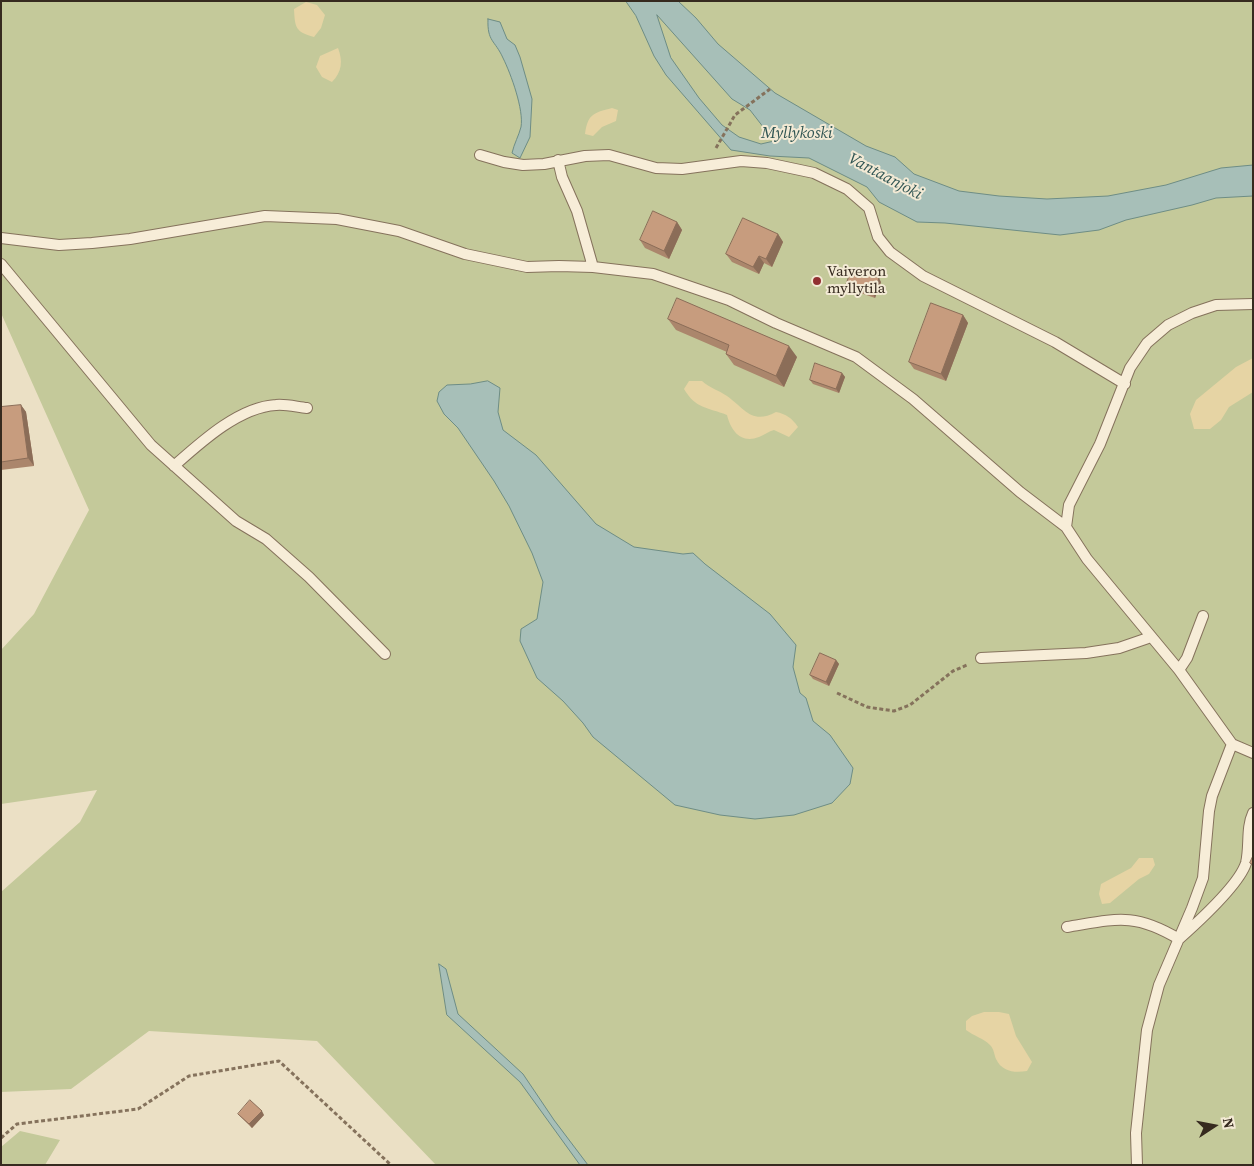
<!DOCTYPE html>
<style>
body{margin:0}
#map{position:relative;width:1254px;height:1166px;overflow:hidden;background:#ebe0c5;font-family:"Source Serif 4",serif}
canvas{display:block}
.frame{position:absolute;inset:0;border:2px solid #362a1f;pointer-events:none}
.north{position:absolute;left:1189px;top:1101px;width:50px;height:50px;-webkit-text-stroke:4px #f3ead5;paint-order:stroke;rotate:79deg;font-size:14px;font-weight:700;line-height:20px;text-align:center;color:#362a1f}
.north::after{content:'';display:block;margin:auto;width:18px;height:22px;background:#362a1f;clip-path:polygon(50% 0,100% 100%,50% 72%,0 100%)}
</style>
<div id="map">
<canvas width="1254" height="1166"></canvas>
<div class="frame"></div>
<div class="north">N</div>
</div>
<script>
const ctx = document.querySelector('canvas').getContext('2d');
ctx.lineJoin = 'round';
function paint(path, color) { ctx.fillStyle = color; ctx.fill(path, 'evenodd'); }
function stroke(path, color, width, dash) { ctx.strokeStyle = color; ctx.lineWidth = width; ctx.lineCap = dash ? 'butt' : 'round'; ctx.setLineDash(dash || []); ctx.stroke(path); }
function write(font, color, halo, rows, align = 'center') {
  ctx.font = font + ' "Source Serif 4",serif'; ctx.lineWidth = 4; ctx.setLineDash([]); ctx.textBaseline = 'middle'; ctx.strokeStyle = halo; ctx.fillStyle = color; for (const [text, x, y, turn = 0] of rows) {
    ctx.save(); ctx.translate(x, y); ctx.rotate((+turn || 0) * Math.PI / 180); ctx.textAlign = isNaN(turn) ? turn : align; if (halo) ctx.strokeText(text, 0, 0); ctx.fillText(text, 0, 0); ctx.restore();
  }
}
const green = new Path2D(`
 M1,1H1253V1165H436L317,1041L149,1031L71,1089L1,1092V892L80,822L97,790L1,804V650L34,614L89,510L1,313Z
 M20,1131L60,1140L45,1165H1V1147Z`);
const sand = new Path2D(`
 M306,2L317,5L325,15L321,28L314,37C295,32 295,27 294,9Z
 M338,48C343,61 342,72 332,82L322,77L316,67L320,56Z
 M612,108L618,110L616,121L602,127L593,136L585,134C588,114 593,113 612,108Z
 M1253,358V392L1229,407L1221,420L1210,429H1194L1190,414L1196,400L1236,367Z
 M689,381H702C710,388 718,390 727,396C745,409 752,425 776,412C786,414 792,418 798,427L789,437L774,430C769,431 764,435 759,437C741,444 731,431 727,415C707,407 696,409 684,389Z
 M1139,858H1153L1155,865L1149,874L1139,879L1110,903L1102,904L1099,894L1101,884L1131,868Z
 M984,1012H999L1009,1014L1016,1036L1032,1062L1027,1071C1015,1073 1002,1072 996,1059C994,1054 994,1049 990,1045C983,1038 974,1036 966,1030V1021L972,1016Z`);
const water = new Path2D(`
 M626,1H678L696,18L718,44L775,93L866,146L895,157L914,174L959,191L999,196L1047,199L1108,196L1166,185L1221,168L1253,165V196L1216,198L1192,205L1126,220L1099,230L1060,235L945,223L917,222L879,202L867,187L809,158L770,156L731,150L666,75L654,56L636,16ZM657,15L732,99L750,110L774,141L761,144L739,137L722,125L699,98L671,58Z
 M488,19L500,22L507,39L515,45L520,57L532,99L530,137L520,158L512,153C514,144 519,135 521,127C524,110 511,74 503,58C495,40 487,42 488,19Z
 M488,381L500,388L498,412L503,430L536,455L596,524L634,547L683,554L693,553L705,564L770,614L796,645L793,667L800,693L806,698L813,721L830,735L853,768L850,784L832,803L794,815L755,819L720,815L675,805L593,737L583,723L563,701L537,678L520,641L521,629L537,619L543,582L532,553L509,506L494,481L458,428L444,414L437,401L439,392L447,385L470,384Z
 M439,964L446,969L458,1014L523,1074L554,1120L588,1165H580L520,1082L447,1015Z`);
const path = new Path2D(`
 M716,148L735,115L770,89
 M837,693L867,707L894,711L910,705L953,671L967,665
 M1,1138L17,1124L138,1109L189,1076L279,1061L391,1165`);
const lane = new Path2D(`
 M480,155L504,162L523,165L544,164L585,156L609,155L656,168L682,169L741,161L767,163L814,173L847,189L869,208L878,237L890,252L923,276L1055,342L1125,384
 M558,160L562,177L577,211L593,267
 M1,238L59,245L92,243L130,239L265,216L337,219L399,231L465,254L527,267L559,266L593,267L653,274L729,300L776,323L856,357L913,399L1020,492L1066,527L1087,559L1179,670L1232,744L1212,796L1209,811L1203,878L1192,908L1159,985L1147,1030L1136,1133L1137,1165
 M1,264L151,445L236,521L266,539L309,577L385,654
 M174,466C201,442 239,407 276,405C286,404 297,407 307,408
 M1066,527L1069,505L1100,444L1130,368L1147,343L1168,325L1192,313L1216,305L1253,304
 M981,658L1086,653L1119,648L1151,637
 M1179,670L1187,658L1203,616
 M1232,744L1253,753
 M1067,927C1116,919 1134,912 1179,939C1197,923 1239,885 1246,863C1250,846 1246,828 1253,813`);
const wall = new Path2D(`
 M677,222L682,230L669,259L645,248L640,240Z
 M778,234L783,242L772,267L764,263L759,274L732,262L726,254Z
 M881,282L875,298L849,289L846,285Z
 M963,315L968,323L946,381L914,369L909,362Z
 M668,319L797,357L784,387L734,365L726,354L727,352L676,330Z
 M842,373L845,377L839,393L813,384L810,380Z
 M21,405L26,412L34,466L1,470V407Z
 M836,660L839,664L829,686L813,679L810,675Z
 M238,1114L264,1115L252,1128Z`);
const shadedWall = new Path2D(`
 M677,222L682,230L669,259L664,251Z
 M778,234L783,242L772,267L766,259Z
 M759,256L764,263L759,274L753,267Z
 M879,278L881,282L875,298L873,294Z
 M963,315L968,323L946,381L941,374Z
 M789,346L797,357L784,387L776,376Z
 M842,373L845,377L839,393L836,389Z
 M21,405L26,412L34,466L28,458Z
 M836,660L839,664L829,686L826,682Z
 M262,1111L264,1115L252,1128L249,1124Z`);
const building = new Path2D(`
 M653,211L677,222L664,251L640,240Z
 M743,218L778,234L766,259L759,256L753,267L726,254Z
 M852,269L879,278L873,294L846,285Z
 M677,298L789,346L776,376L726,354L729,345L668,319Z
 M931,303L963,315L941,374L909,362Z
 M815,363L842,373L836,389L810,380Z
 M21,405L28,458L1,462V407Z
 M820,653L836,660L826,682L810,675Z
 M1253,856V865L1250,863Z
 M250,1100L262,1111L249,1124L238,1114Z`);
const markers = [
 [817,281,5,"#913031"]
];
const poiNames = [
 ["Vaiveron",827,272],
 ["myllytila",827,289]
];
const waterNames = [
 ["Myllykoski",797,134],
 ["Vantaanjoki",885,177,28]
];
paint(green, '#c4c99a');
paint(sand, '#e6d4a4');
paint(water, '#a7bfb8');
stroke(water, '#6e8d85', 1);
stroke(lane, '#85725c', 12);
stroke(path, '#85725c', 3, [4, 2.5]);
stroke(lane, '#f7edd8', 10);
paint(wall, '#ab866c');
paint(shadedWall, '#8b6d58');
paint(building, '#c79c7e');
stroke(building, '#8b6d58', 1);
for (const [x, y, r, color] of markers) { const dot = new Path2D(); dot.arc(x, y, r, 0, 2 * Math.PI); ctx.fillStyle = color; ctx.fill(dot); stroke(dot, '#f3ead5', 2); }
write('15px', '#362a1f', '#f3ead5', poiNames, 'left');
write('italic 16px', '#305553', '#f3ead5', waterNames);
</script>
